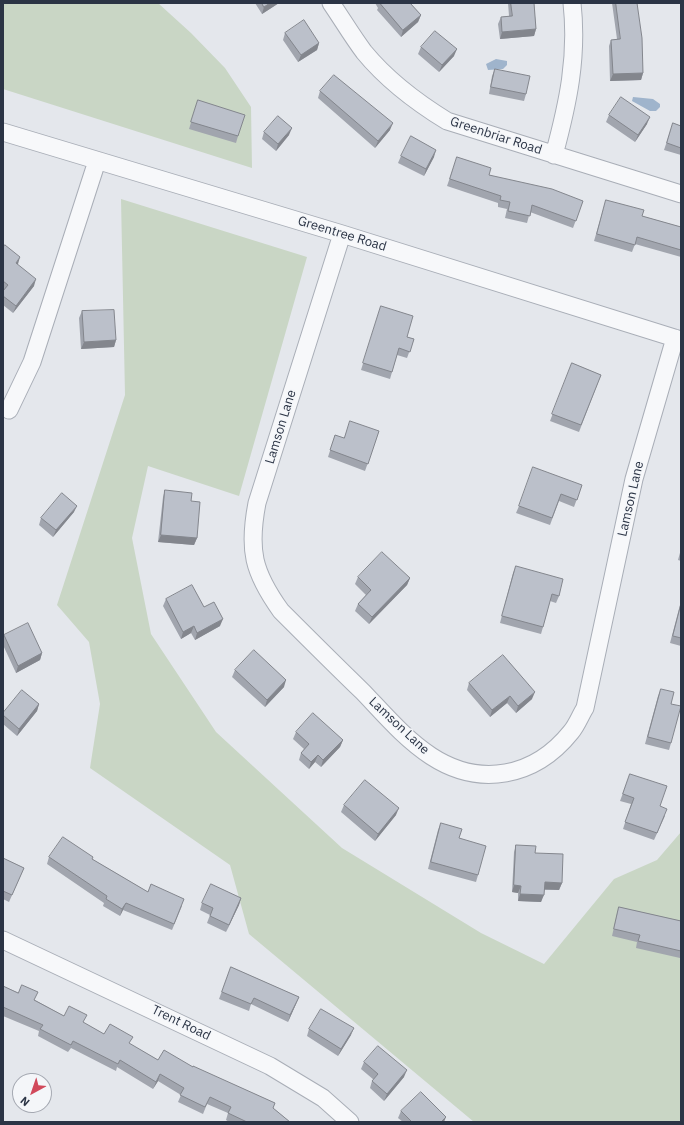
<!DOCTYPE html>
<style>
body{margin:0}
#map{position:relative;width:684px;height:1125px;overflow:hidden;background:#e4e7ec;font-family:"IBM Plex Sans",sans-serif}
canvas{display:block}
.frame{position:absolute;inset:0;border:4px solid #2b3445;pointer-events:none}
.north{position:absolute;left:12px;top:1073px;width:40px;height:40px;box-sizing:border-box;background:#f4f6f9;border:1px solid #a4a8b1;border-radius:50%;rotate:220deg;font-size:11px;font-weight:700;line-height:16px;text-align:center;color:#2b3445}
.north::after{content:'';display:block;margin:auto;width:14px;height:18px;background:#d1495b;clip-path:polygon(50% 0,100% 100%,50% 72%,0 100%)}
</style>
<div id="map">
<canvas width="684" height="1125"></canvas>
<div class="frame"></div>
<div class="north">N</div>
</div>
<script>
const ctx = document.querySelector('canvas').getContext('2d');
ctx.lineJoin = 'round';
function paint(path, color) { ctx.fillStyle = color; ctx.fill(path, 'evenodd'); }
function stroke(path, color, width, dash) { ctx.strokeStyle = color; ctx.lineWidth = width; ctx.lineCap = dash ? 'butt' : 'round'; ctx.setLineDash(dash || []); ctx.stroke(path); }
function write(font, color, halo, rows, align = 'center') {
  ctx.font = font + ' "IBM Plex Sans",sans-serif'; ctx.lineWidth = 3; ctx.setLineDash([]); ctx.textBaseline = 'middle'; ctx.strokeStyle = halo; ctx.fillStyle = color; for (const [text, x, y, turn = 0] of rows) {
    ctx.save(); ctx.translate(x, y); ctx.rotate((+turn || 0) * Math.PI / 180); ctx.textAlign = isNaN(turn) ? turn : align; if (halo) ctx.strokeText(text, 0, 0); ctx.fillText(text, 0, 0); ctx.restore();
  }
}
const green = new Path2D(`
 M3,3H158L191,33L225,68L251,107L252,168L3,89Z
 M121,199L307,257L239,496L148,466L132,538L151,634L216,732L342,848L481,933L544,964L614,879L657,860L681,832V1122H474L249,934L230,865L90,768L100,704L89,642L57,605L125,395Z`);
const water = new Path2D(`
 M496,59L507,61V65L503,69L488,70L486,64Z
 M633,97L653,99L660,104V107L656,111H650L632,101Z`);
const minor = new Path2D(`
 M331,3C342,19 352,36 364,52C387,80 416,102 447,121L681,194
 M3,132L342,234L681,340
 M554,155C568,103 578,57 572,3
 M342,234L257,503C248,550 253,572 281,611C308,638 335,665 363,692C384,714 405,739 431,756C480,788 535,777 571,732C577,725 580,716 585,708L634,479L675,338
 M9,410L32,362L97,161
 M3,940L270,1066L323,1098L350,1122`);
const wall = new Path2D(`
 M255,3H279L262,14Z
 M375,3H410L421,15L418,22L401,37L377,10L378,8Z
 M508,3H534L536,29L534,36L500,39L498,24L501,17L509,16Z
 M612,3H637L643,73L641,80L610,81L609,46L611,40L617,39Z
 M285,33L319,43L317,50L298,62L283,40Z
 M421,47L454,56L439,72L418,54Z
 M495,69L526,94L524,101L489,94L492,76Z
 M320,91L390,130L375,148L318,98Z
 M198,100L238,136L236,143L189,129Z
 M609,115L647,124L635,142L606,122Z
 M673,123L681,126V155L664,150Z
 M264,132L289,135L276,151L262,139Z
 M401,156L434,157L424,176L398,163Z
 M457,157L489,175L583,201L573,228L530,212L527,223L505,218L507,209L498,207V203L447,186Z
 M606,200L642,216L681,227V257L635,244L632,252L594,241Z
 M3,248L18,264H17L34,286L13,313L3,305V291L4,290H3Z
 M381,306L407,337L414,339L407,358L397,355L390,379L361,370Z
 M82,311L116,340L114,347L81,349L79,318Z
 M572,363L601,375L579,432L550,421Z
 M379,431L365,471L328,457L335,435L344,438Z
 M582,485L574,507L559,501L550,525L516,513L519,506Z
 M165,490L191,501L197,538L194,545L158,542L163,497Z
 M74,512L53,537L39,525L41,518Z
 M681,549V561L678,560Z
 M516,566L559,596L556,603L550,601L543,627L541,634L500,623L513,573Z
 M358,577L410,578L407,585L369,624L355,611L358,604L366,595L355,584Z
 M166,599L204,607L220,626L195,640L191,633L181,639L163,606Z
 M681,601V646L670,643Z
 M4,635L42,653L40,660L16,673L3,645V638Z
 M235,670L284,687L265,707L232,677Z
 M469,683L532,699L516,713L507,703L490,717L467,690Z
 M661,689L671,704V743L669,750L645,744L658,696Z
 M39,704L37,711L17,736L3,724V713Z
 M296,732L343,740L340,747L321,767L315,762L309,769L299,760L301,753L304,749L293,739Z
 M630,774L665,816L654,840L623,829L631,804L620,801Z
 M344,805L396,815L375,841L341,812Z
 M441,823L459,838L478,875L476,882L428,869L438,830Z
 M516,845L535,853L562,883L559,890H544L541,902L518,901V893L512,892L514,852Z
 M49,857L92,859L148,892L182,906L172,930L123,910L120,916L103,906L104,903L47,864Z
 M3,858L24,868L9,902L3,899Z
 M241,898L239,905L226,932L207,923L210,915L200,910L202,903Z
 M619,907L681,921V956L680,958L636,948L637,942L612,936L617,914Z
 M231,967L299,997L296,1004L288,1022L251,1004L249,1011L219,999Z
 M3,986L35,1000L64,1016L84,1023L104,1034L130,1044L158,1060L193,1067L275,1103L273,1108L290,1122H229L226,1120L228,1113L207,1104L203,1114L178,1102L181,1095L158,1081L153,1089L117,1067L116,1071L71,1048L68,1052L38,1036L39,1031L3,1016Z
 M309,1029L351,1035L338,1056L307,1036Z
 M364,1062L404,1077L384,1101L370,1088L372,1081L374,1080L361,1069Z
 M401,1111L444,1122H403L398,1118Z`);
const shadedWall = new Path2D(`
 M270,3H279L262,14L264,7Z
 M421,15L418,22L401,37L403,30Z
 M536,29L534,36L500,39L502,32Z
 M319,43L317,50L298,62L301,55Z
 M457,49L454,56L439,72L442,65Z
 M643,73L641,80L610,81L613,74Z
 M650,117L647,124L635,142L638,135Z
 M393,123L390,130L375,148L378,141Z
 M292,128L289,135L276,151L278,144Z
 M436,150L434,157L424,176L426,169Z
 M20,257L18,264L13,270L16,263Z
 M36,279L34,286L13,313L16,306Z
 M116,340L114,347L81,349L84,342Z
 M77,506L74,512L53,537L56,530Z
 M161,535L197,538L194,545L158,542Z
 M410,578L407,585L369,624L372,617Z
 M223,619L220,626L195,640L197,633Z
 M194,626L191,633L181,639L183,632Z
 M42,653L40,660L16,673L18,666Z
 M286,680L284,687L265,707L267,700Z
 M535,692L532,699L516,713L518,706Z
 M510,696L507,703L490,717L492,710Z
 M39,704L37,711L17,736L19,729Z
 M343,740L340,747L321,767L323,760Z
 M318,755L315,762L309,769L311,762Z
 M399,808L396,815L375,841L378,834Z
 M545,882L562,883L559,890L542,889Z
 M514,885L521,886L518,893L512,892Z
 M520,894L544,895L541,902L518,901Z
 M241,898L239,905L226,932L229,925Z
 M126,903L123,910L120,916L122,909Z
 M299,997L296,1004L288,1022L290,1015Z
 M354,1028L351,1035L338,1056L341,1049Z
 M407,1070L404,1077L384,1101L387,1094Z
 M160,1074L158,1081L153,1089L156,1082Z
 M446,1117L444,1122H441Z`);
const building = new Path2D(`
 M262,3H270L264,7Z
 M380,3H410L421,15L403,30Z
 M511,3H534L536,29L502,32L501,17L512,16Z
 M616,3H637L642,38L643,73L613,74L611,40L620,39Z
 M304,20L319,43L301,55L285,33Z
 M435,31L457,49L442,65L421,47Z
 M495,69L530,76L526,94L491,87Z
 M334,75L393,123L378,141L320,91Z
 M621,97L650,117L638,135L609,115Z
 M198,100L245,115L238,136L191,122Z
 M278,116L292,128L278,144L264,132Z
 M673,123L681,126V148L667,143Z
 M411,136L436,150L426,169L401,156Z
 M457,157L491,168L489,175L552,189L583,201L576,221L532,205L530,216L508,211L510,202L500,200L501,196L450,179Z
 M606,200L644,210L642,216L681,227V250L637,237L635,245L597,234Z
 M5,245L20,257L16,263L36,279L16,306L3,296V291L8,285L3,281V248Z
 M381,306L413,316L407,337L414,339L410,352L399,348L392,372L363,363Z
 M114,310L116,340L84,342L82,311Z
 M572,363L601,375L581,425L552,414Z
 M350,421L379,431L368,464L330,450L335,435L344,438Z
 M533,467L582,485L577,500L561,494L552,518L519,506Z
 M165,490L192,493L191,501L200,502L197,538L161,535Z
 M62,493L77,506L56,530L41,518Z
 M382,552L410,578L372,617L358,604L371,590L358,577Z
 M516,566L563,579L559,596L552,594L543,627L502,616Z
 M192,585L204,607L214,602L223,619L197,633L194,626L183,632L166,599Z
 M681,604V638L673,636Z
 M28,623L42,653L18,666L4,635Z
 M254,650L286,680L267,700L235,670Z
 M503,655L535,692L518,706L510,696L492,710L469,683Z
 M661,689L674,692L671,704L681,706L671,743L648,737Z
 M22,690L39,704L19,729L3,715V713Z
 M313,713L343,740L323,760L318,755L311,762L301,753L309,744L296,732Z
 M630,774L667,786L660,806L667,809L657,833L625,822L634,798L623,794Z
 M365,780L399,808L378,834L344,805Z
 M441,823L462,829L459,838L486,846L478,875L431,862Z
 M63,837L93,857L92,859L148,892L151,884L184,899L174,924L126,903L122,909L106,899L107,896L49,857Z
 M516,845L536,846L535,853L563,854L562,883L545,882L544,895L520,894L521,886L514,885Z
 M3,858L24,868L12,895L3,891Z
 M211,884L241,898L229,925L210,916L213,908L202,903Z
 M619,907L681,921V951L638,941L640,935L614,929Z
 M231,967L299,997L290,1015L254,998L251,1004L222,992Z
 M22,985L38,992L34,1000L64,1016L69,1006L87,1015L83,1022L104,1034L110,1024L133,1037L129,1043L158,1060L164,1050L193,1067V1066L275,1103L273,1108L290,1122H247L228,1113L231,1107L210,1097L205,1107L180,1095L184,1088L160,1074L156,1082L120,1060L118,1064L73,1041L71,1045L40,1029L43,1025L3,1007V986L18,993Z
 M321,1009L354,1028L341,1049L309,1029Z
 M378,1046L407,1070L387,1094L372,1081L378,1074L364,1062Z
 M421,1092L446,1117L441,1122H412L401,1111Z`);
const streetNames = [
 ["Greenbriar Road",496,136,18],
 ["Greentree Road",342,234,17],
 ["Lamson Lane",281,427,-73],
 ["Lamson Lane",631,499,-77],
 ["Lamson Lane",399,726,43],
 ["Trent Road",181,1023,26]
];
paint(green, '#c9d6c5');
paint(water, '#9fb4cc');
stroke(minor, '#a9aeb7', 19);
stroke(minor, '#f7f8fa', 17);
paint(wall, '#a1a5ae');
paint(shadedWall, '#83868d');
paint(building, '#bbc0ca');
stroke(building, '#83868d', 1);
write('13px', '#2b3445', '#f4f6f9', streetNames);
</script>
